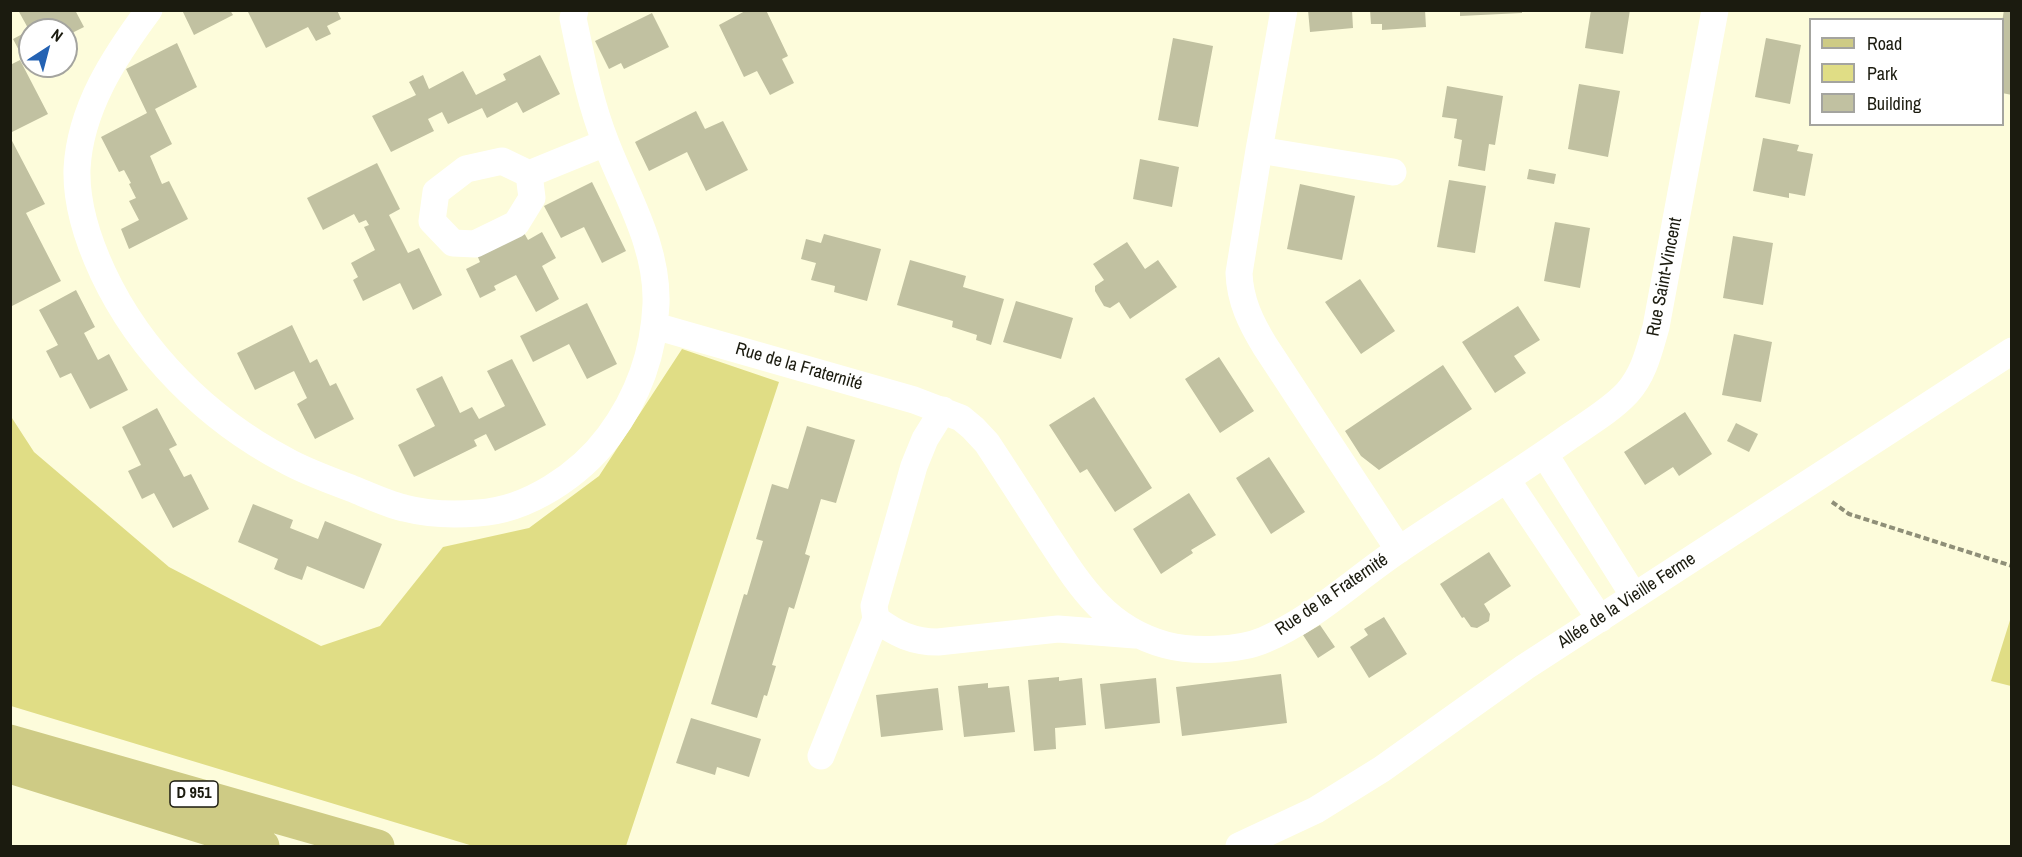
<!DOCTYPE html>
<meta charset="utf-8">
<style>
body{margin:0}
#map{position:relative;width:2022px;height:857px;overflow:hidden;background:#fdfcdb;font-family:"Archivo Narrow",sans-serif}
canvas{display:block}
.frame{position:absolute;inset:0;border:12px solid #1b1b0f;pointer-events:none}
.legend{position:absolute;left:1809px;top:18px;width:195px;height:108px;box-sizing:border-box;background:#fff;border:2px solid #a4a49f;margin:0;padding:8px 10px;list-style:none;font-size:18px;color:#1b1b0f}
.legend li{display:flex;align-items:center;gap:12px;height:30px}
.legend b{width:30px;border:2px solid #a4a49f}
.north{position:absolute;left:18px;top:18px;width:60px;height:60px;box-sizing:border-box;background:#fff;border:2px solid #a4a49f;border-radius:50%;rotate:36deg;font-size:16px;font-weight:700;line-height:24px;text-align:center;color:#1b1b0f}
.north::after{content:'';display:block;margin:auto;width:21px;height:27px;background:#2462b3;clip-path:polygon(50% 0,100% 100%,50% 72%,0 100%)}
</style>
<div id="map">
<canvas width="2022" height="857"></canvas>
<div class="frame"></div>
<ul class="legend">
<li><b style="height:8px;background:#cecb85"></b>Road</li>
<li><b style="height:16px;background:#e0dd85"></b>Park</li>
<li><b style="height:16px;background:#c1c1a1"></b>Building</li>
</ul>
<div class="north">N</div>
</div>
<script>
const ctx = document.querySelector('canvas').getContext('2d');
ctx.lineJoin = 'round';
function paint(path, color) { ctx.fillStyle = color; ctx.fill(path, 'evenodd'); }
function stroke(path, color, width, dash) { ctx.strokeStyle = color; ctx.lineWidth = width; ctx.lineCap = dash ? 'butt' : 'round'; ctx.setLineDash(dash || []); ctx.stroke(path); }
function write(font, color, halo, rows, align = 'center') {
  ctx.font = font + ' "Archivo Narrow",sans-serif'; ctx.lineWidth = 5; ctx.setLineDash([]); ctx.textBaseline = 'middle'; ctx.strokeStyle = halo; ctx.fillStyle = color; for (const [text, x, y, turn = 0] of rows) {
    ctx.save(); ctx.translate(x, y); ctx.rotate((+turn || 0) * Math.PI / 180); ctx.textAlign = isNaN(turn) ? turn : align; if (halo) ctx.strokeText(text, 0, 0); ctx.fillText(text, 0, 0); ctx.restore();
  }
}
const green = new Path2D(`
 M682,349L779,382L626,846H473L11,706L10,415L34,452L169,567L321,646L380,626L443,547L529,528L599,476Z
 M2011,617L2012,686H2011L1991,681Z`);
const building = new Path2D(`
 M18,10H75L84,27L66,36V30H29Z
 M182,10H230L233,15L194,35Z
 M251,10H337L341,19L327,26L331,34L316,41L308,27L266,48L248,12Z
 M747,10H766L788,56L782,59L794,83L770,95L757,71L744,77L719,25Z
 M1308,10H1352L1353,28L1310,32Z
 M1370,10H1425L1426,27L1382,30V24H1371Z
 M1460,10H1522V13L1460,16Z
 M1591,10H1630L1623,54L1585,48Z
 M2004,10H2012V95L2002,93V22Z
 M652,13L669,47L624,69L621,63L609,69L595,41Z
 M30,30V55L23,58L13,39Z
 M1173,38L1213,46L1198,127L1158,120Z
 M1766,38L1801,45L1790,104L1755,97Z
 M177,43L197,87L155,109L172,144L150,156L162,184L169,181L188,219L129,249L121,229L139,220L129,201L136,198L129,184L131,183L124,170L119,172L101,137L147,113L126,69Z
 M540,55L560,94L523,113L517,102L487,118L482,108L448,124L442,112L428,119L434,131L391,152L372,116L416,95L409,82L423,75L429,89L463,71L476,95L506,80L503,74Z
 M20,60L48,114L10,133V65Z
 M1579,84L1620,91L1608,157L1568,149Z
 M1447,86L1503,96L1495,145L1489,144L1485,171L1458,166L1462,140L1454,138L1457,119L1442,117Z
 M696,111L705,129L723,121L748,170L706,191L687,152L649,171L635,142Z
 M10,137L45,204L26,213L61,281L10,307Z
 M1763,138L1799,145L1797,151L1813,154L1805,196L1789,193V198L1753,191Z
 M1140,159L1179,167L1172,207L1133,199Z
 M377,163L400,209L389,215L408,253L419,248L442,295L413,310L400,283L363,301L353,280L358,277L351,263L375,250L364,227L369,225L366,220L359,223L354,214L323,230L307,198Z
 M1529,169L1556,174L1554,184L1527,179Z
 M1449,180L1486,186L1475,253L1437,247Z
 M592,182L626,251L602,263L584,227L561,238L544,206Z
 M1300,184L1355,196L1342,260L1287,249Z
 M1555,222L1590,228L1580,288L1544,281Z
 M523,231L528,240L542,232L556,258L542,266L559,299L536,312L516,275L494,286L496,290L480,298L466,269L480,262L477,255Z
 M824,234L881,249L867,301L834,292L835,286L811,280L816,263L801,259L806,239L821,243Z
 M1733,236L1773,243L1763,305L1723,298Z
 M1127,242L1145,269L1158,260L1177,287L1130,319L1119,302L1110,308L1104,306L1095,291V286L1104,280L1093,264Z
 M910,260L966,276L963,287L1004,299L991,345L976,340L977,335L952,327L953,321L897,305Z
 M1360,279L1395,331L1361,354L1325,302Z
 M76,290L95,327L84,333L98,360L109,354L128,390L90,409L71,373L60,378L46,351L58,345L39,310Z
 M1016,301L1073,318L1061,359L1003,342Z
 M587,303L617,364L587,379L569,344L533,362L520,336Z
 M1518,306L1540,340L1514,356L1526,373L1495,393L1462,342Z
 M292,325L310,363L317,359L330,386L336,383L354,419L315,439L297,404L307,398L294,371L255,390L237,353Z
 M1734,334L1772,342L1761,402L1722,395Z
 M1219,357L1254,411L1220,433L1185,379Z
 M512,359L546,425L495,451L486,434L474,440L477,446L414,477L398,445L435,426L416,389L442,376L460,413L472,407L479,419L505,406L487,371Z
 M1443,365L1472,409L1379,470L1361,456L1345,431Z
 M1094,397L1152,488L1115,512L1087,469L1080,473L1049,425Z
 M157,408L177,445L169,449L184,477L191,474L209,509L173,528L154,493L142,499L128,471L141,465L122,427Z
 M1685,412L1712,454L1679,476L1673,467L1645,485L1624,452Z
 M1736,423L1758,434L1749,452L1727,441Z
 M807,426L855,440L836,503L821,499L805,554L810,556L794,609L789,607L772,665L776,666L767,696L764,695L757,718L711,704L744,594L747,595L763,541L756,539L772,484L788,489Z
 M1269,457L1305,512L1271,534L1236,478Z
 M1189,493L1216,535L1191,550L1193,553L1161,574L1133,529Z
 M253,504L293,520L290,528L318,539L325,521L382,544L364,589L307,566L302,580L288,575L274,569L278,559L238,542Z
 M1489,552L1511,586L1484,604L1490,614L1489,621L1477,628L1471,627L1464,617L1462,618L1440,584Z
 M1384,617L1407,654L1369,678L1350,647L1368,635L1364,629Z
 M1320,625L1335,647L1318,658L1303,635Z
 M1281,674L1287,723L1182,736L1176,687Z
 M1059,677V681L1082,678L1086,725L1055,728L1056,749L1034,751L1028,680Z
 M1156,678L1160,723L1105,729L1100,684Z
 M988,683V688L1009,686L1015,732L964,737L958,686Z
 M938,688L943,730L881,737L876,695Z
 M691,718L761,739L749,777L717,767L715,775L676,763Z`);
const path = new Path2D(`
 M1832,502L1849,514L2012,566`);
const street = new Path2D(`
 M149,10C114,57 80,109 77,169C76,205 88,241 103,273C140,352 207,419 285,460C306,472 330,480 353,489C370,496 387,504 404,508C427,514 455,515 478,513C528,510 580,475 609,436C638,397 654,352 656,304C658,246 626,195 606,143C590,103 582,61 573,18L575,10
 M1284,10L1259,150L1239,273C1240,301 1251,323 1265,346L1399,550
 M1259,150L1393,172
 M529,174L532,198L516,224L475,244L453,243L432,221L436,192L466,169L502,161L529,174L605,143
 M655,326L914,400L961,418L973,428L987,443C1006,472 1025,501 1044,531C1077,581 1103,628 1166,645C1192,652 1239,651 1264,640C1314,619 1355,579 1400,549C1456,511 1514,476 1570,436C1589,423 1611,410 1627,393C1644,374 1649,351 1656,327L1715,10
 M943,410L925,439L914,466L874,606L876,619C896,634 913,642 938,642L1058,629L1135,635
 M1545,455L1634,596
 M1507,480L1600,619
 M821,756L876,619
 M1239,846L1316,810L1382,769L1525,667L2012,351`);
const primary = new Path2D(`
 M10,741L378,846
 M10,767L263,846`);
const shields = [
 [194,794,48]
];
const shieldNames = [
 ["D 951",194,794]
];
const streetNames = [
 ["Rue Saint-Vincent",1665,277,-79],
 ["Rue de la Fraternité",799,367,16],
 ["Rue de la Fraternité",1332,595,-34],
 ["Allée de la Vieille Ferme",1627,601,-33]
];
paint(green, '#e0dd85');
paint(building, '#c1c1a1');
stroke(path, '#8f8f78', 4, [6, 3]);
stroke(street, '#fff', 27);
stroke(primary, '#cecb85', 33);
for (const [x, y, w] of shields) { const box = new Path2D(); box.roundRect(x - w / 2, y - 13, w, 26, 4.5); ctx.fillStyle = '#fff'; ctx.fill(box); stroke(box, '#1b1b0f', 1.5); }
write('bold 16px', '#1b1b0f', null, shieldNames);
write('18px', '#1b1b0f', '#fff', streetNames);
</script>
